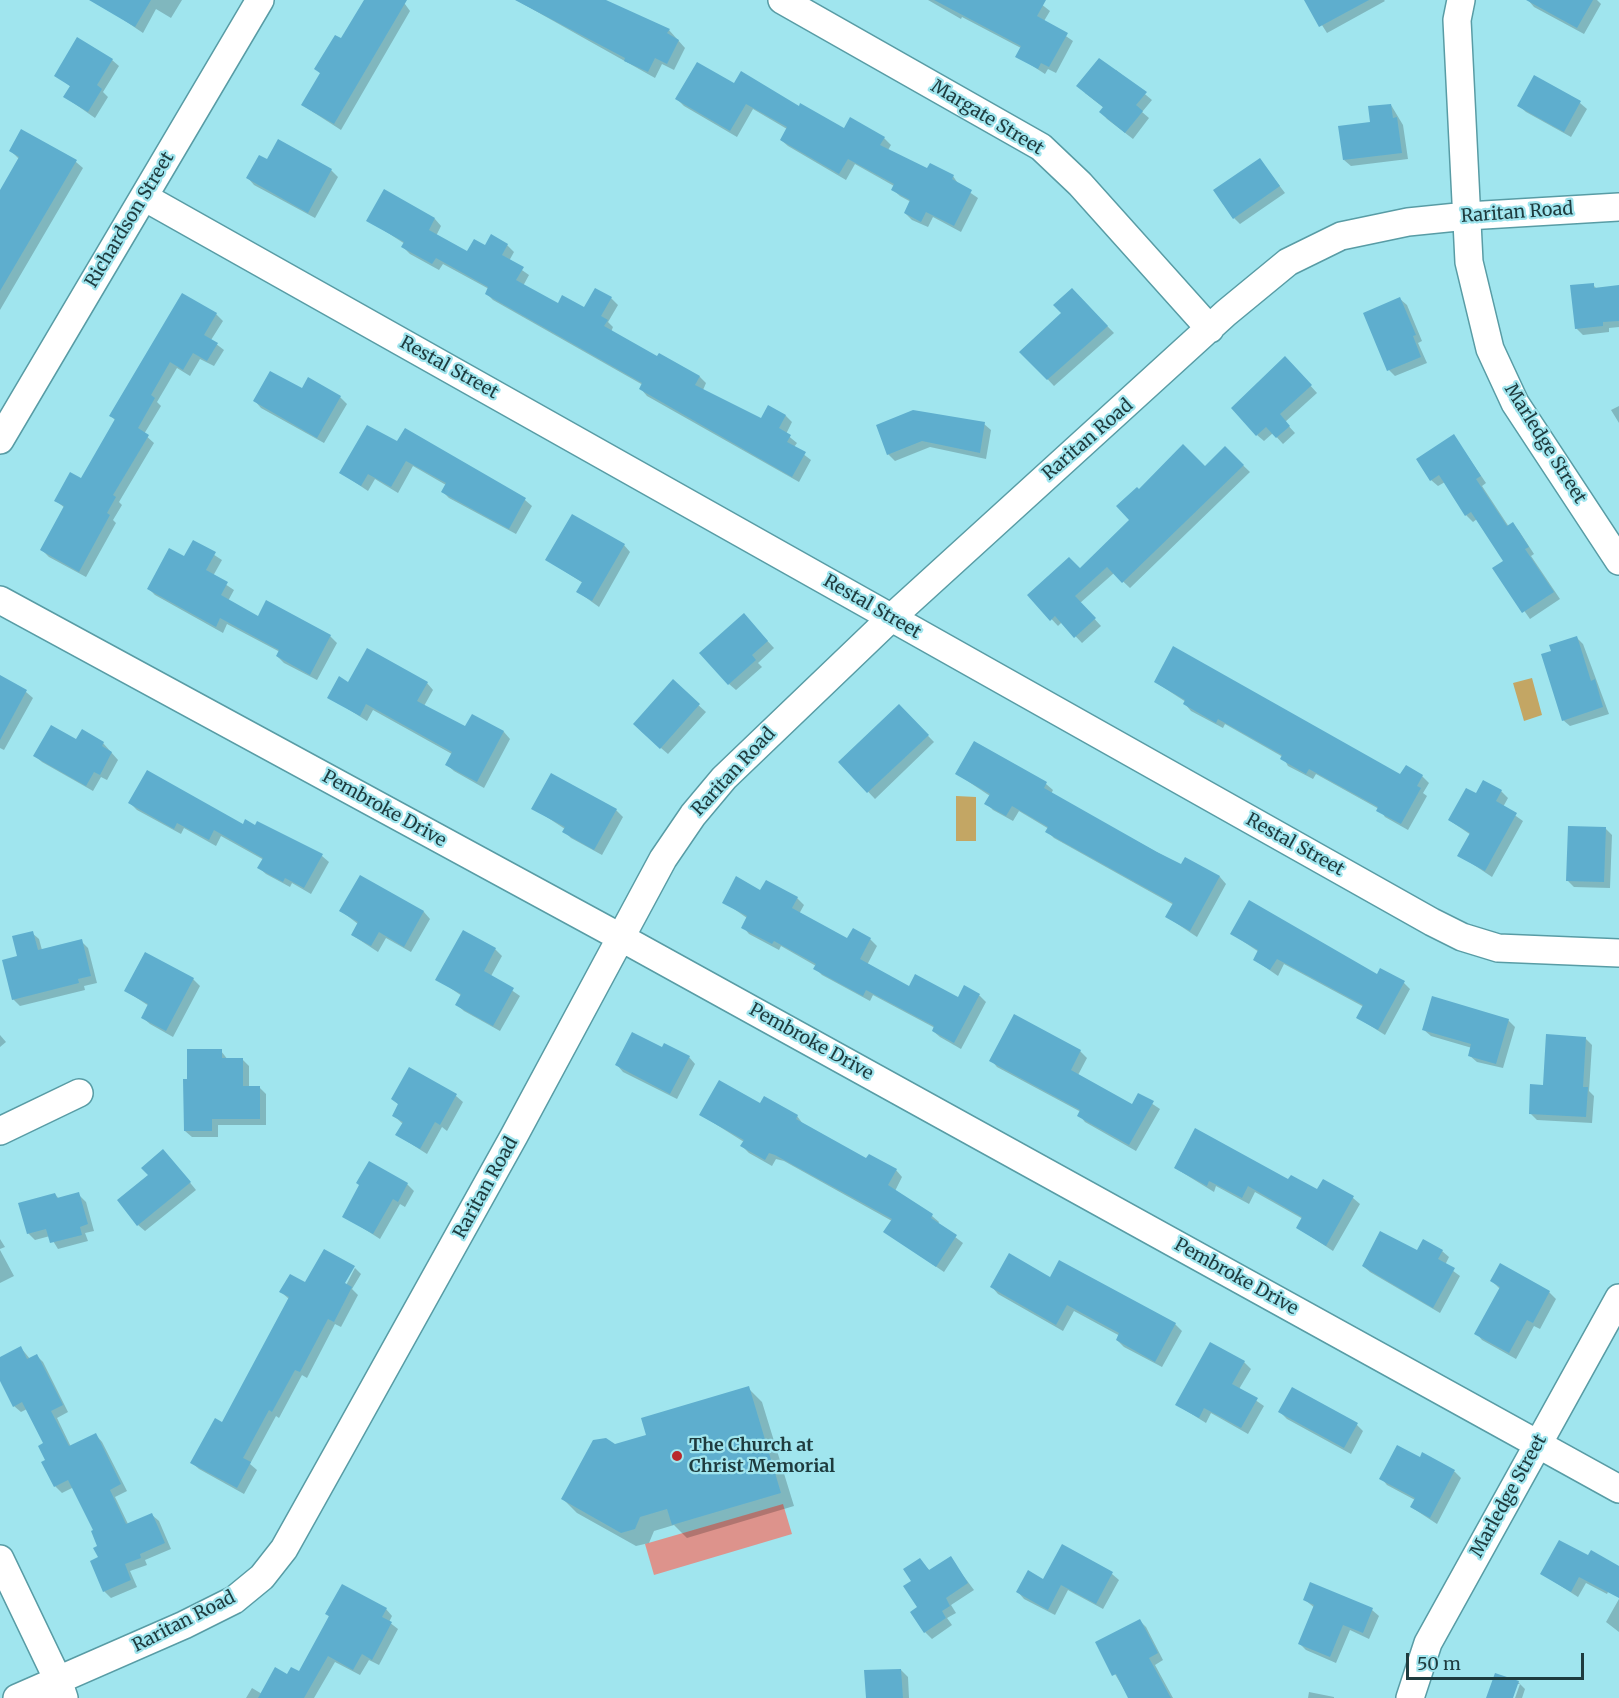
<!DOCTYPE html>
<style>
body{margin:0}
#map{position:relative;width:1619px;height:1698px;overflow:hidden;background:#a0e5ee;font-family:Merriweather,serif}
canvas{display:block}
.scale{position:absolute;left:1406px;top:1653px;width:178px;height:27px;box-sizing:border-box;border:3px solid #1e3b3e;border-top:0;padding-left:8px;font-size:18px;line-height:21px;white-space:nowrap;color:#1e3b3e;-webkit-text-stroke:4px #a0e5ee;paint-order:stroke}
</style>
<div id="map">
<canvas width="1619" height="1698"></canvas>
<div class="scale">50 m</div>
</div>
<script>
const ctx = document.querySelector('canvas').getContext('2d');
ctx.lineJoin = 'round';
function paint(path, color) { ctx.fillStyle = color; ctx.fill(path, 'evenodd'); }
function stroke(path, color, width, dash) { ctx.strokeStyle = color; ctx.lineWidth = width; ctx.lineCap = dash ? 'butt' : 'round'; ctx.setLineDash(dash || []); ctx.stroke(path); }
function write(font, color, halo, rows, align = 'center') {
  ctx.font = font + ' Merriweather,serif'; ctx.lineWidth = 4.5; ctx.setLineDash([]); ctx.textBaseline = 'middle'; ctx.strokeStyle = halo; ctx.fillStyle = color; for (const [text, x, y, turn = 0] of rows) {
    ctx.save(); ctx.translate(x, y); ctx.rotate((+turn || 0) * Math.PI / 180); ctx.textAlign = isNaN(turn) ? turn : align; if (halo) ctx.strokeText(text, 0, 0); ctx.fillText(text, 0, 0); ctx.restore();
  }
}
const green = new Path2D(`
 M783,1504L792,1534L654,1575L645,1544Z`);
const water = new Path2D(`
 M1532,678L1542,715L1524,721L1513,683Z
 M956,796L976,797V841H956Z`);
const shadow = new Path2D(`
 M111,0H182L171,18L156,9L143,33L106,8Z
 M365,0H402L410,11L341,130L302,105L321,74L316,69L341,40Z
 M516,0H604L669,30L685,48L674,70L662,64L655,78Z
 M928,0H1036L1050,11L1044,21L1073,41L1056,73L1048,69L1045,74L1017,56L1021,48L962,17L961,19Z
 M1306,0H1384L1385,1L1327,33Z
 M1528,0H1597L1601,4L1584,34L1534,7Z
 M112,60L119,66L103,92L108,97L95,118L65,97L71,87L56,75Z
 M1116,70L1152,100L1142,112L1149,118L1133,139L1107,119L1101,112L1104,108L1085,93Z
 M1535,77L1580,103L1587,109L1571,137L1526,112L1519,106Z
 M734,86L799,108L845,130L884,138L891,145L888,150L928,170L953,176L959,185L978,198L961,232L933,217L928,227L912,220L905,213L911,202L900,196L893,190L894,186L855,164L846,180L788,146L781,140L787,129L753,109L737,137L684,106L677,99Z
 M1391,105L1403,125L1408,159L1351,166L1344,160L1372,123Z
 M22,131L76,162L83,168L0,310V214L19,159L11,151Z
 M278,141L331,170L338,177L315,218L254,185L248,178L267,161Z
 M1260,160L1285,193L1240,224L1234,218Z
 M435,219L441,226L436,236L467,254L485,248L507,245L514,252L509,261L529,275L523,286L558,305L585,309L611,298L618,305L608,322L613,327L611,332L657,358L659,355L700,377L706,383L703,390L762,420L769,407L786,416L792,422L786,434L797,443L794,447L811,460L799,482L647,396L641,389L643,385L493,300L487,294L489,289L443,264L439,270L410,254L403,247L405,244L368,220Z
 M1593,285L1597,289L1619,286V327L1609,328V332L1583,335L1576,328Z
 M1072,290L1114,333L1054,386L1022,352L1063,313Z
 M1400,299L1407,305L1422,341L1418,343L1427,363L1395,376L1389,370Z
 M216,314L223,321L211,340L224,350L214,366L200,359L190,376L177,368L157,402L161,406L144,434L154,443L119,502L122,505L113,520L116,523L86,577L49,557L42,550L65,508L56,501L82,480L116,421L111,416Z
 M1292,365L1317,393L1285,422L1295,433L1283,444L1273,433L1264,441L1257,435Z
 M302,391L340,397L347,404L324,443L261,408L255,401Z
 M1619,406V423L1611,410Z
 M984,424L991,430L986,459L930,447L895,461L888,454L878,426Z
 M405,430L525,500L532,506L516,534L449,498L443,492L446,485L413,466L398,493L375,479L368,491L341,473L397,443Z
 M1454,436L1486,483L1482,486L1509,527L1513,524L1519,531L1534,554L1531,556L1560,599L1530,619L1494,568L1505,561L1477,519L1473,522L1466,515L1445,482L1438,486L1431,480Z
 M1225,448L1250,472L1130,588L1114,573L1080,603L1101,626L1082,643L1062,622L1058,626L1029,595L1080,570L1132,520L1139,491L1205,468Z
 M194,542L222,560L213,576L234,590L228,601L258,618L330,636L337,643L317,680L284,663L277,656L280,652L227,624L223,633L155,595L149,589L184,558Z
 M624,545L630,552L599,607L578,592L583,583L547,560Z
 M750,622L774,648L758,663L762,667L736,690L729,684Z
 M1577,638L1583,644L1609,714L1570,726L1563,720Z
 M0,679L26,692L33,698L4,750L0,748Z
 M673,682L706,712L668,754L641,731Z
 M1155,682L1401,776H1422L1429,783L1423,793L1427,796L1408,830L1385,817L1379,809L1316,774L1313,779L1288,766L1283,757L1225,724L1223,728L1191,711L1185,704L1186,702Z
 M427,683L433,690L424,706L466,729L473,716L504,732L510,739L484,788L454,771L447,765L452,754L373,710L367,721L329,697L349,684Z
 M899,706L934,742L875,799L840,762Z
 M77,741L103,743L118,760L107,780L101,777L93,791L42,762L35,756Z
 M957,774L1046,784L1053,790L1051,794L1182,866L1186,859L1220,877L1226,884L1197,937L1167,917L1174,905L1054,838L1047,831L1049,829L1019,811L1013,821L993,810L986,803L990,796Z
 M1501,791L1508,798L1503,807L1523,821L1492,877L1459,855L1471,835L1449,820L1476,795Z
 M130,803L243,826L322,856L329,862L311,894L292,883L290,887L266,874L259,868L264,860L221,836L216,846L184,828L181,834L137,810Z
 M533,808L616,810L623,817L602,855L571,838L564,831L565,829Z
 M1605,828L1612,835L1610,888L1574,887L1568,881Z
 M361,877L424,912L430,919L411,952L386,938L378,952L352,935L358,924L341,911Z
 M761,892L797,898L804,905L799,914L848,940L870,939L877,946L867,965L909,988L959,999L965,987L980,996L986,1002L961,1049L940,1037L933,1031L935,1028L873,995L870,1001L822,975L815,968L816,966L781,946L779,950L749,934L743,927L747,918L724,902Z
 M32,933L39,939L42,950L81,941L88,948L97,983L84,986L85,990L20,1006L13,999L19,957Z
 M1232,934L1404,983L1410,989L1385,1035L1358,1018L1364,1007L1284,964L1278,976L1255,960L1259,952Z
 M495,949L502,956L491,976L520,996L500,1031L464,1011L457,1005L462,996L437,979Z
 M193,979L200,986L173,1037L150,1024L143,1018L149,1006L126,991Z
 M1015,1016L1080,1051L1087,1058L1078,1075L1132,1106L1139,1095L1160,1109L1136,1151L1085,1122L1079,1115L1081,1112L997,1067L991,1060Z
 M1508,1020L1515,1027L1503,1068L1477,1062L1470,1056L1472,1048L1431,1036L1424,1030Z
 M0,1035L6,1042L0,1047Z
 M1585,1038L1592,1045L1589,1091L1594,1096L1592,1123L1537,1120L1530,1113L1545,1087Z
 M663,1049L689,1057L695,1064L677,1099L623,1072L617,1065Z
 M221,1051L228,1060L242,1059L249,1066V1087H259L266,1094V1125H218V1137H192L185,1131L189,1080Z
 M409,1069L456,1096L463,1102L447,1131L442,1127L427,1154L397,1135L403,1124L393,1115L399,1105L393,1099Z
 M761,1105L797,1116L803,1124L867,1160L896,1170L902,1177L895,1191L932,1216L939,1222L938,1224L963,1243L944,1272L885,1232L892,1221L784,1161L776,1159L772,1166L749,1153L742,1146L744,1142L701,1115Z
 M170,1158L196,1190L145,1231L138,1225Z
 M1175,1168L1289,1181L1318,1191L1353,1198L1360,1204L1333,1251L1298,1228L1303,1219L1255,1192L1249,1204L1216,1186L1214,1192Z
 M407,1184L414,1191L405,1207L400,1204L380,1239L344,1216L361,1186Z
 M55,1194L59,1199L79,1195L86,1202L94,1231L85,1233L88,1241L58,1249L50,1236L35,1240L28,1233Z
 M0,1239L5,1247L0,1249Z
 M0,1250L14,1276L0,1283Z
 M1442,1251L1449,1257L1445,1265L1460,1276L1440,1313L1370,1272L1363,1266L1418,1252Z
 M355,1268L361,1274L352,1289L358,1295L341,1327L335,1324L307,1378L302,1375L279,1418L276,1416L250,1464L257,1470L244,1494L199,1469L192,1463L223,1424L289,1299L281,1292L306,1284L343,1291Z
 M1050,1279L1175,1324L1182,1331L1162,1367L1124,1347L1117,1340L1120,1336L1074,1311L1063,1331L998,1294L992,1287Z
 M1492,1281L1549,1292L1556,1299L1540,1329L1534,1326L1516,1359L1482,1340L1476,1333L1500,1289Z
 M21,1348L30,1359L37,1356L43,1362L68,1412L57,1418L71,1447L96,1435L102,1442L127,1491L115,1497L128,1524L152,1515L159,1521L171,1549L145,1560L147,1565L130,1571L137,1587L111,1598L104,1591L95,1530L74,1487L62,1493L55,1486L45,1444L27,1409L21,1412L14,1406L0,1377V1358Z
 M1244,1362L1251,1369L1239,1389L1264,1406L1248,1434L1211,1413L1206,1423L1177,1405Z
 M748,1388L762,1402L794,1506L687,1538L674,1525L654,1531L649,1543L636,1546L577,1513L563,1499L614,1446L648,1436Z
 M1280,1412L1357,1425L1363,1431L1351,1454L1287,1419Z
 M1423,1454L1455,1472L1461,1478L1437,1524L1411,1507L1415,1500L1387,1485L1381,1478L1420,1459Z
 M1063,1546L1112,1574L1119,1580L1103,1609L1068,1590L1055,1615L1024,1599L1018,1592L1044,1581Z
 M950,1558L974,1590L951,1605L956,1613L947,1618L952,1625L932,1639L925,1632L913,1581L920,1560L930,1571Z
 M1619,1570L1607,1594L1586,1583L1578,1597L1542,1574Z
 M1619,1599V1632L1606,1622Z
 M1305,1600L1372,1610L1379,1616L1369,1639L1350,1630L1336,1663L1306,1650L1299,1643L1315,1608Z
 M386,1609L392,1616L389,1622L398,1629L379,1665L369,1660L360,1675L335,1662L314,1698H246L252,1688L262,1694L287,1676L299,1674L330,1618L327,1614Z
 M1140,1621L1146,1627L1163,1660L1155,1665L1173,1698H1129L1097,1643Z
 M901,1670L908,1677L909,1698H867Z
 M1518,1682L1525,1689L1522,1698H1515L1520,1684H1516L1512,1698H1492Z
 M1309,1692L1334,1697V1698H1308Z`);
const building = new Path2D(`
 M89,0H151L135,27Z
 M364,0H407L334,124L301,105L320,73L314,69L335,35L341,38Z
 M515,0H606L670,29L667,33L679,40L667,64L655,58L648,72L624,61L625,58Z
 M934,0H1046L1037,16L1068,33L1049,67L1041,63L1038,69L1015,57L1021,46Z
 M1304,0H1369L1319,27Z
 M1526,0H1593L1577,28Z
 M77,37L113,59L97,85L102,89L88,112L63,97L70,86L54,76Z
 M1099,58L1147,92L1136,105L1143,111L1125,133L1099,112L1103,107L1076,86Z
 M697,62L734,83L741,71L799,106L800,103L844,128L850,117L885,137L880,145L927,168L930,163L954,175L952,179L972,190L954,226L926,212L921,222L904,213L910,200L891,190L894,184L848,159L839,174L780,140L787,127L746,104L730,131L675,99Z
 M1534,75L1581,101L1564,132L1517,106Z
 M1391,104L1393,118L1397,117L1402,153L1343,160L1338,126L1370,122L1368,106Z
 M21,129L77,160L0,291V190L19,157L9,151Z
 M278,139L332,169L308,213L246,178L259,155L267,159Z
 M1260,158L1280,186L1233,219L1213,190Z
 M384,189L435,218L429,230L467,251L474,239L485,245L491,234L508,244L502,255L524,267L516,280L558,303L562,295L584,307L595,288L612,297L601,316L608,320L604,326L657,356L659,353L700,376L695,385L761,418L768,405L786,415L779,428L791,435L787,442L806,452L792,477L639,389L642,383L485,294L488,287L436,258L432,264L401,247L404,242L366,221Z
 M1594,283V288L1619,285V321L1603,322V326L1575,329L1570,285Z
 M1072,288L1108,326L1047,380L1019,352L1061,313L1053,305Z
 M182,293L217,313L204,335L218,343L207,361L193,353L183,370L170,362L151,395L155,398L138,428L149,435L113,495L116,497L107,513L110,515L79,572L40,550L64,506L54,501L70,472L81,478L115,419L109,416Z
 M1400,297L1416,335L1413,336L1421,357L1387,371L1363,313Z
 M1285,356L1312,385L1280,414L1290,426L1276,438L1266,427L1256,436L1231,408Z
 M270,371L302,388L308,377L341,396L317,438L253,401Z
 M913,410L985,422L980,453L922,441L887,455L876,425Z
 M367,425L397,441L405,428L526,498L509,529L441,492L446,483L406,461L391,487L368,474L361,486L339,473Z
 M1454,434L1481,476L1476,479L1507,526L1513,522L1529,547L1525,549L1554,592L1522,613L1492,568L1503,561L1471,512L1465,516L1439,475L1430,481L1416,459Z
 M1183,444L1205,466L1225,446L1244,465L1122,583L1107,567L1075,596L1096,618L1074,638L1055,616L1050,621L1027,595L1069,557L1080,568L1129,520L1116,506L1137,487L1139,489Z
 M572,514L625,544L592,601L576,592L582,582L545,560Z
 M193,540L216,552L206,570L228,582L221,595L258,616L266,600L331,635L310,675L276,656L279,650L220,618L216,627L147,589L169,548L184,556Z
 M744,613L768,641L752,655L756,660L728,685L699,653Z
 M1577,636L1591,681L1595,679L1603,707L1562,721L1541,654L1551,651L1549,645Z
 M1173,646L1400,774L1406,765L1423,775L1417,786L1421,788L1401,824L1376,811L1378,807L1309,769L1306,774L1280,759L1282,755L1218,719L1216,723L1183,704L1185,700L1154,682Z
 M367,648L428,682L417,701L465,726L472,714L504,731L477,782L445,765L452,752L427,738L366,704L360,716L327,698L339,676L348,682Z
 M0,675L27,690L0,740Z
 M673,679L700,704L660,749L633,724Z
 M899,704L929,735L867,793L838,762Z
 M51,725L76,739L82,729L104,742L102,746L112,752L100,775L94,772L86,786L33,756Z
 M974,741L1047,782L1044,788L1157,852L1181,864L1185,857L1220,876L1190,931L1165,917L1173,903L1045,832L1048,827L1012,806L1006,816L984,804L990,794L955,774Z
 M147,770L243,824L245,819L255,825L257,821L323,854L304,888L285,878L283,882L257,868L263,858L214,830L209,840L177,823L174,829L128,803Z
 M551,773L617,809L594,850L562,832L565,827L531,809Z
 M1483,780L1502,790L1496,801L1517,813L1485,871L1457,856L1470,833L1448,820L1466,788L1476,793Z
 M1568,826L1606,827L1604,882L1566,881Z
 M360,875L424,911L404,947L379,932L371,946L351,935L358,922L339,911Z
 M736,876L760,890L766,880L798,897L792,908L847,938L853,928L871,938L860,959L909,986L915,974L958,997L964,985L980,994L954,1043L932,1031L934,1026L866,990L863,996L813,969L816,964L774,941L772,944L741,928L747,916L722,903Z
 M1249,900L1377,974L1380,968L1405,981L1378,1030L1356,1018L1363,1005L1277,959L1270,970L1253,960L1258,950L1230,934Z
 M463,930L496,948L484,971L514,988L493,1026L455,1005L461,994L435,980Z
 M33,931L38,950L82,939L91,976L78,979L79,983L12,1000L2,960L17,956L12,936Z
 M145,952L194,978L166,1031L141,1018L148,1004L124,991Z
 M1432,996L1509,1019L1496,1064L1468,1056L1471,1044L1422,1030Z
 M1014,1014L1081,1050L1071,1070L1132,1104L1138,1093L1154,1101L1129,1145L1077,1116L1080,1110L989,1061Z
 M632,1032L662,1047L664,1043L690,1056L670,1094L615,1065Z
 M1546,1034L1586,1037L1583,1087H1588L1586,1117L1529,1114L1530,1084L1543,1085Z
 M187,1049H222V1058H243V1086H260V1119H212V1131H184L183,1079H187Z
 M409,1067L457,1094L440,1125L435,1122L420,1149L395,1135L403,1122L392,1116L398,1104L391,1099Z
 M719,1080L760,1103L764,1096L798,1115L796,1119L866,1158L869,1154L897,1169L888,1185L933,1214L931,1218L957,1235L936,1267L883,1232L892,1219L775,1155L769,1153L765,1160L740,1146L744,1140L699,1115Z
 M1195,1128L1288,1179L1291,1175L1317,1189L1323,1179L1354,1196L1326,1246L1296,1228L1302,1217L1248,1186L1242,1198L1209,1181L1207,1186L1174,1168Z
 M163,1149L191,1182L137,1226L117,1200L148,1175L141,1168Z
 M369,1161L408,1183L398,1202L393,1199L373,1234L342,1217L359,1185L356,1183Z
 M79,1192L88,1224L80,1227L82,1235L50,1243L46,1229L27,1234L18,1203L55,1193L57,1198Z
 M1380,1231L1417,1250L1423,1239L1443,1250L1438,1259L1455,1268L1433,1308L1362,1266Z
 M324,1249L355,1266L345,1283L352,1287L334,1322L328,1319L300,1372L295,1370L272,1412L269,1410L243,1458L251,1462L237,1488L190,1463L215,1418L222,1422L289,1297L279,1292L290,1274L305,1282Z
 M1009,1253L1050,1277L1059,1260L1176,1323L1155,1362L1116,1340L1119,1333L1067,1305L1056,1325L990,1287Z
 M1500,1263L1550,1291L1533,1323L1527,1320L1509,1353L1474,1334L1500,1287L1490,1281Z
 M1210,1342L1245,1361L1232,1384L1258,1398L1241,1428L1204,1408L1199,1418L1175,1405Z
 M21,1346L27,1359L37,1354L63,1405L51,1411L69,1446L96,1433L121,1484L110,1490L126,1524L152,1513L165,1543L140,1554L141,1558L125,1564L131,1580L103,1592L90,1561L98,1557L93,1548L97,1546L91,1531L93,1530L68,1480L54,1487L41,1462L45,1460L38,1446L43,1443L22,1402L13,1407L0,1381V1357Z
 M749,1386L781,1493L672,1525L667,1509L640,1517L635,1529L621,1533L561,1499L593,1440L606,1438L615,1444L646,1435L641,1418Z
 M1292,1387L1358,1423L1344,1448L1278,1412Z
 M1397,1445L1420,1457L1422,1452L1455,1470L1430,1518L1410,1507L1415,1498L1379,1479Z
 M1559,1540L1588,1555L1591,1550L1619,1566V1598L1579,1577L1571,1592L1540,1574Z
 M1062,1544L1113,1572L1096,1604L1061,1585L1048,1610L1016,1592L1028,1570L1043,1579Z
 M951,1556L968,1583L946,1598L950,1606L942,1611L946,1618L924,1633L910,1612L917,1607L903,1586L911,1581L903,1569L920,1558L929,1570Z
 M1310,1582L1373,1608L1363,1633L1343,1625L1330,1657L1298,1644L1314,1605L1303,1600Z
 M342,1584L387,1608L382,1617L392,1622L372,1660L362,1654L353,1670L328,1656L304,1698H258L275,1667L287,1674L291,1667L299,1671L329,1616L325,1614Z
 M1140,1619L1158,1653L1149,1658L1171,1698H1128L1116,1674L1112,1676L1095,1642Z
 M901,1669L903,1698H866L864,1670Z
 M1495,1673L1519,1681L1513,1698H1486Z`);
const minor = new Path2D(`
 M782,0L1041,147L1080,184L1210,329
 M1461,0L1457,20L1469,262L1490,349L1515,403L1619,561
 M144,197L1432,922L1462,937L1498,948L1619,953
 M0,440L260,0
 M0,600L620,937L1619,1489
 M0,1131L79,1093
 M0,1559L58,1680L64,1698
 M17,1698L184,1625L234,1600L262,1577L284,1549L341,1447L514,1136L663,859L693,815L724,778L891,618L1226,313L1288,262L1341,236L1408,222L1467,216L1619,207
 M1410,1698L1428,1643L1619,1298`);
const markers = [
 [677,1456,6,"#b9292b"]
];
const streetNames = [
 ["Margate Street",987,118,31],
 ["Raritan Road",1517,213,-4],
 ["Richardson Street",130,220,-59],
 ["Restal Street",449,368,29],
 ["Raritan Road",1088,440,-41],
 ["Marledge Street",1545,444,58],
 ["Restal Street",872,607,30],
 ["Raritan Road",734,772,-47],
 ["Pembroke Drive",384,809,29],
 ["Restal Street",1295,845,29],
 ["Pembroke Drive",811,1042,29],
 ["Raritan Road",486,1188,-61],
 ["Pembroke Drive",1236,1277,29],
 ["Marledge Street",1509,1496,-61],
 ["Raritan Road",184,1622,-27]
];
const poiNames = [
 ["The Church at",689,1446],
 ["Christ Memorial",689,1467]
];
paint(green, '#dd938c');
paint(water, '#c3a664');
paint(shadow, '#0003');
paint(building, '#5eaece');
stroke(minor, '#589ca5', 30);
stroke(minor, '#fff', 27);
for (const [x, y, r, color] of markers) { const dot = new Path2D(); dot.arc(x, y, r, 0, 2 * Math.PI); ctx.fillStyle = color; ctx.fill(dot); stroke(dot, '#a0e5ee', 2); }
write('18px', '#1e3b3e', '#a0e5ee', streetNames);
write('bold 18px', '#1e3b3e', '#a0e5ee', poiNames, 'left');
</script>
